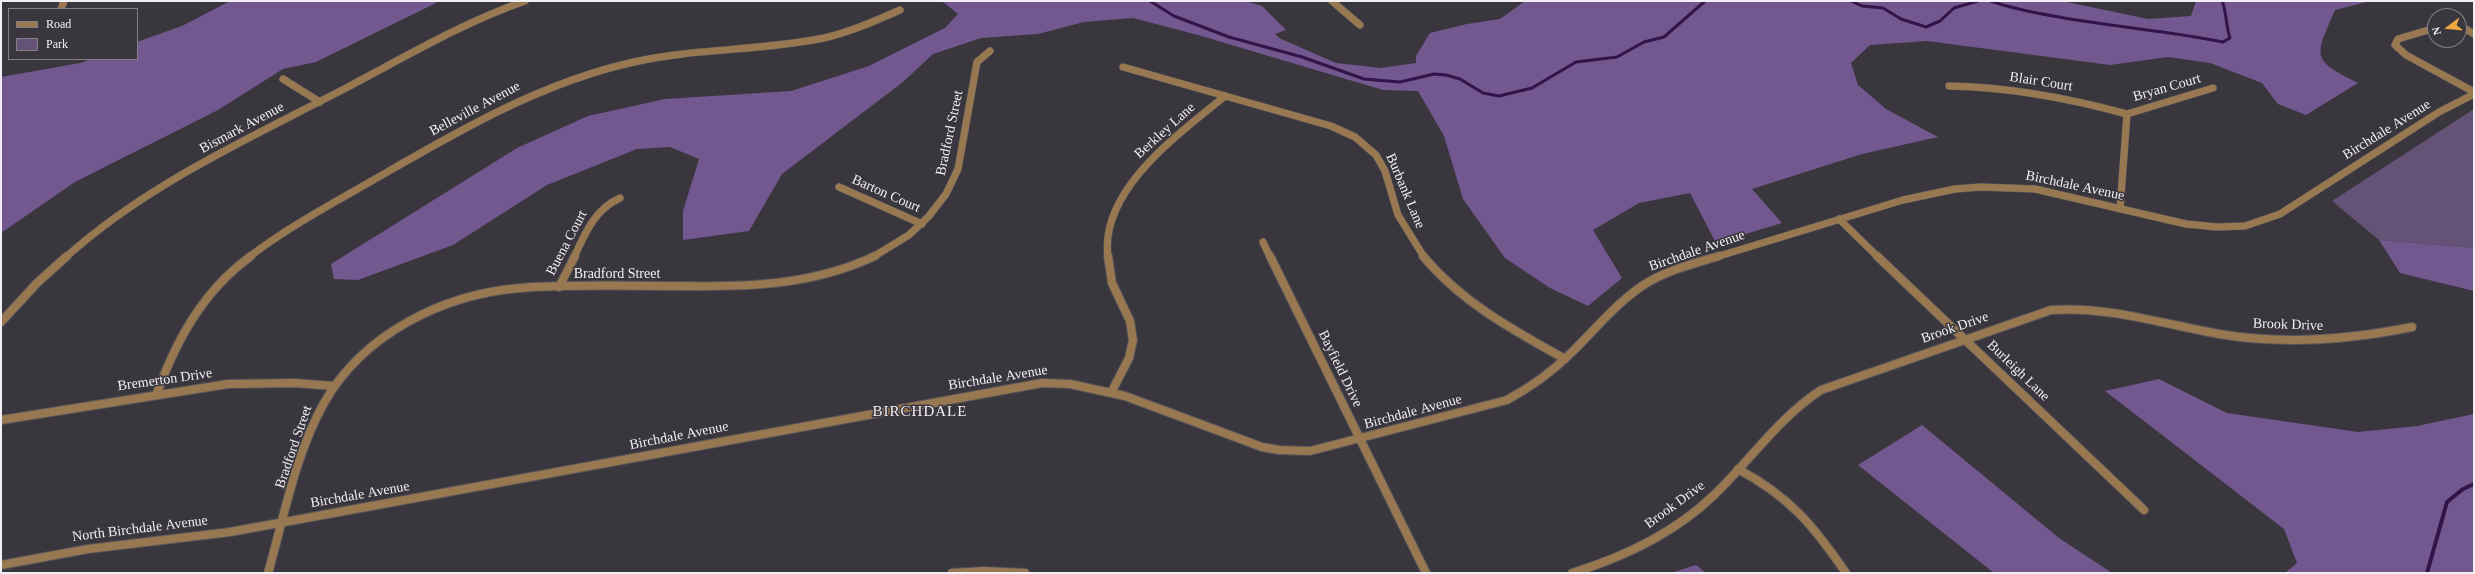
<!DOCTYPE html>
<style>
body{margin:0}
#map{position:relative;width:2475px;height:574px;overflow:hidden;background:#39363d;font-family:Georgia,serif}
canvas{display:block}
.frame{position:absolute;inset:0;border:2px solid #f1eff3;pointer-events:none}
.legend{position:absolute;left:8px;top:8px;width:130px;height:52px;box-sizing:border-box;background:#39363d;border:1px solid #838086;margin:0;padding:5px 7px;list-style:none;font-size:12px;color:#f1eff3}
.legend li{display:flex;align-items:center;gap:8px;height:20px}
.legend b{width:20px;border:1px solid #838086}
.north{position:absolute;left:2427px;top:8px;width:40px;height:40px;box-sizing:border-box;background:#39363d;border:1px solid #838086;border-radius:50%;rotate:254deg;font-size:11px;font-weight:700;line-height:16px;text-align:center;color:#f1eff3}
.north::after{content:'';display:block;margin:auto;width:14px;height:18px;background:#f0a63f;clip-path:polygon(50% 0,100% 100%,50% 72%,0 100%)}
</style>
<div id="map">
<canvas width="2475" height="574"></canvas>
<div class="frame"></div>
<ul class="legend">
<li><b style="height:5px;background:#987850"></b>Road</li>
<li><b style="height:11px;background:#645277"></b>Park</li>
</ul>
<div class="north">N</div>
</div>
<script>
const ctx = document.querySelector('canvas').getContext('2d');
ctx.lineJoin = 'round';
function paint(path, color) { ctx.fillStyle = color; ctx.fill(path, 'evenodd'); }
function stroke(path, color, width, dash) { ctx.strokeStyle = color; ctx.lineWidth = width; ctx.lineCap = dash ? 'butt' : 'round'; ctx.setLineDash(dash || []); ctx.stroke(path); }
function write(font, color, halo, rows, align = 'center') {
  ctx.font = font + ' Georgia,serif'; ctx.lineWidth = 3; ctx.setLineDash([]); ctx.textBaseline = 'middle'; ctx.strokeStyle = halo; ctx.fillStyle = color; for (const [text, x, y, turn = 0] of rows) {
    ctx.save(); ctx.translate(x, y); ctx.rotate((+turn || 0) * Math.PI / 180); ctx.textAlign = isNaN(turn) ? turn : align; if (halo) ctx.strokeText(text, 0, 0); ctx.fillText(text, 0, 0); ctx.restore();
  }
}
const green = new Path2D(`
 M2474,109V248L2379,240L2332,201Z`);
const forest = new Path2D(`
 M230,1H440L316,62L283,69L218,110L75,182L1,233V77L80,63L91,59H137V42L182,26Z
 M942,1H1245L1262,6L1286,30L1275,34L1279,38L1336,63L1380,68L1416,63V56L1430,33L1467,24L1500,19L1525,1H2062L2148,19L2191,16L2196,1H2370L2335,10C2315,57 2310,59 2358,83L2306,115L2278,104L2262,83L2210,63L2168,57L2110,65L1927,41L1870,45L1851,63L1858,85L1886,109L1938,137L1862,154L1752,189L1782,223L1716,243L1690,193L1639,203L1593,230L1622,278L1588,306L1550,288L1505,258L1463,199L1444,136L1418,91L1383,90L1198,35L1133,18L1084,22L1038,34L981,38L933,54L903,82L782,174L749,231L683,240V211L699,159L670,147L637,149L547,185L453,245L358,280L334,279L331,264L517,148L588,116L665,99L791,91L869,66L945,28L958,14Z
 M2379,240L2474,248V291L2400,273Z
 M2159,379L2227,413L2358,432L2417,426L2474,414V573H2285L2297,563L2284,529L2105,391Z
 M1922,425L2059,538L2112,573H1994L1858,465Z
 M1696,565L1706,573H1671Z`);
const streamFar1 = new Path2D(`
 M1150,1L1174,16L1229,37L1302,57L1364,79L1400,82L1434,74L1446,75L1460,79L1483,93L1499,96L1532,88L1576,62L1617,57L1644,42L1664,37L1705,1
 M1851,1L1862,6L1883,8L1901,19L1926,27L1940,21L1954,8L1978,1
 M1991,1C2013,9 2036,13 2059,17C2114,27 2169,31 2223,42L2230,38C2226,27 2226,8 2222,1`);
const stream = new Path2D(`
 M2427,573L2447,502L2463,489L2474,484`);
const minorFar1 = new Path2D(`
 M1332,1L1360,25
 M61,9L64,1
 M2459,25L2474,34
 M2435,28L2398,39L2395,45L2406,55L2474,92
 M1123,67L1331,126L1355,137L1376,155L1385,171L1398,215L1424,257
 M283,79L320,102
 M1949,86C2010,87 2068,98 2127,114
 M2127,114L2213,88
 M839,187L922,224
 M2120,209L2127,114
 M1839,219L1878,257
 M1263,242L1270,257
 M66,257C147,184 250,138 346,88C405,57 462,23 525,1
 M249,257C291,225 337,201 382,175C462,129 543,82 634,62C696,48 761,51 824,38C850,32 875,21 900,10
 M574,257C586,232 594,210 620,198
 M873,257L909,235L929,216L946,194L958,169L977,62L990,51
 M1108,257C1099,190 1180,133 1225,96
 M1716,257L1903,200L1955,189L1981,187L2035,189L2186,224L2217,227L2245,226L2280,214L2439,112L2474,94`);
const minor = new Path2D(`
 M1108,256L1112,283L1130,321L1133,340L1129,358L1112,391
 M1270,256L1426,573
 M1423,256C1461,302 1513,330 1565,359
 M1877,256L2144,510
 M559,287L575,256
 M1,322L37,283L67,256
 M157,393C177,339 203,291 251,256
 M1,420L228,384L295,383L334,386
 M1738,469C1790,497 1813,525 1846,573
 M1,565L88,549L230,532L1042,383L1070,384L1125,396L1262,447L1279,450L1310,451L1507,400C1531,387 1552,372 1571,353C1596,329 1619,299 1650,281C1672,269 1696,263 1719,256
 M268,573C284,517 295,455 324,403C363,334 443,294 521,288C572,284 626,286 677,286C746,287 811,286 875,256
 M952,573L984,571L1025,573
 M1572,573C1624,557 1673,534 1713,496C1750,461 1777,419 1821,390L2051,310C2109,306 2162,324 2219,334C2284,345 2348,340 2412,327`);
const streetNames = [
 ["Blair Court",2041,82,9],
 ["Bryan Court",2167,88,-16],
 ["Belleville Avenue",475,109,-28],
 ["Bismark Avenue",242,128,-28],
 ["Birchdale Avenue",2387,130,-32],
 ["Berkley Lane",1165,131,-42],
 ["Bradford Street",950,133,-78],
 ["Birchdale Avenue",2075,186,12],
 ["Burbank Lane",1405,191,67],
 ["Barton Court",886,194,24],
 ["Buena Court",567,243,-62],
 ["Birchdale Avenue",1697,251,-19],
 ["Bradford Street",617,274],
 ["Brook Drive",2288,325,2],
 ["Brook Drive",1955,328,-19],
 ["Bayfield Drive",1340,369,64],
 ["Burleigh Lane",2018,371,44],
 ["Birchdale Avenue",998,378,-9],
 ["Bremerton Drive",165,380,-8],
 ["Birchdale Avenue",1413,412,-15],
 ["Birchdale Avenue",679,436,-11],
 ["Bradford Street",294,447,-71],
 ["Birchdale Avenue",360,495,-10],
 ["Brook Drive",1675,505,-36],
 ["North Birchdale Avenue",140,529,-7]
];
const neighbourhoodNames = [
 ["BIRCHDALE",920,412]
];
paint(green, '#645277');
paint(forest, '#735890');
stroke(streamFar1, '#311548', 3);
stroke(stream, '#311548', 4);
stroke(minorFar1, '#56545a', 8);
stroke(minor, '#56545a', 10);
stroke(minorFar1, '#987850', 7);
stroke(minor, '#987850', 8);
write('14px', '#f1eff3', '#39363d', streetNames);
ctx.letterSpacing = '1px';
write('15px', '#f1eff3', '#39363d', neighbourhoodNames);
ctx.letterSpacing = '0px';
</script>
